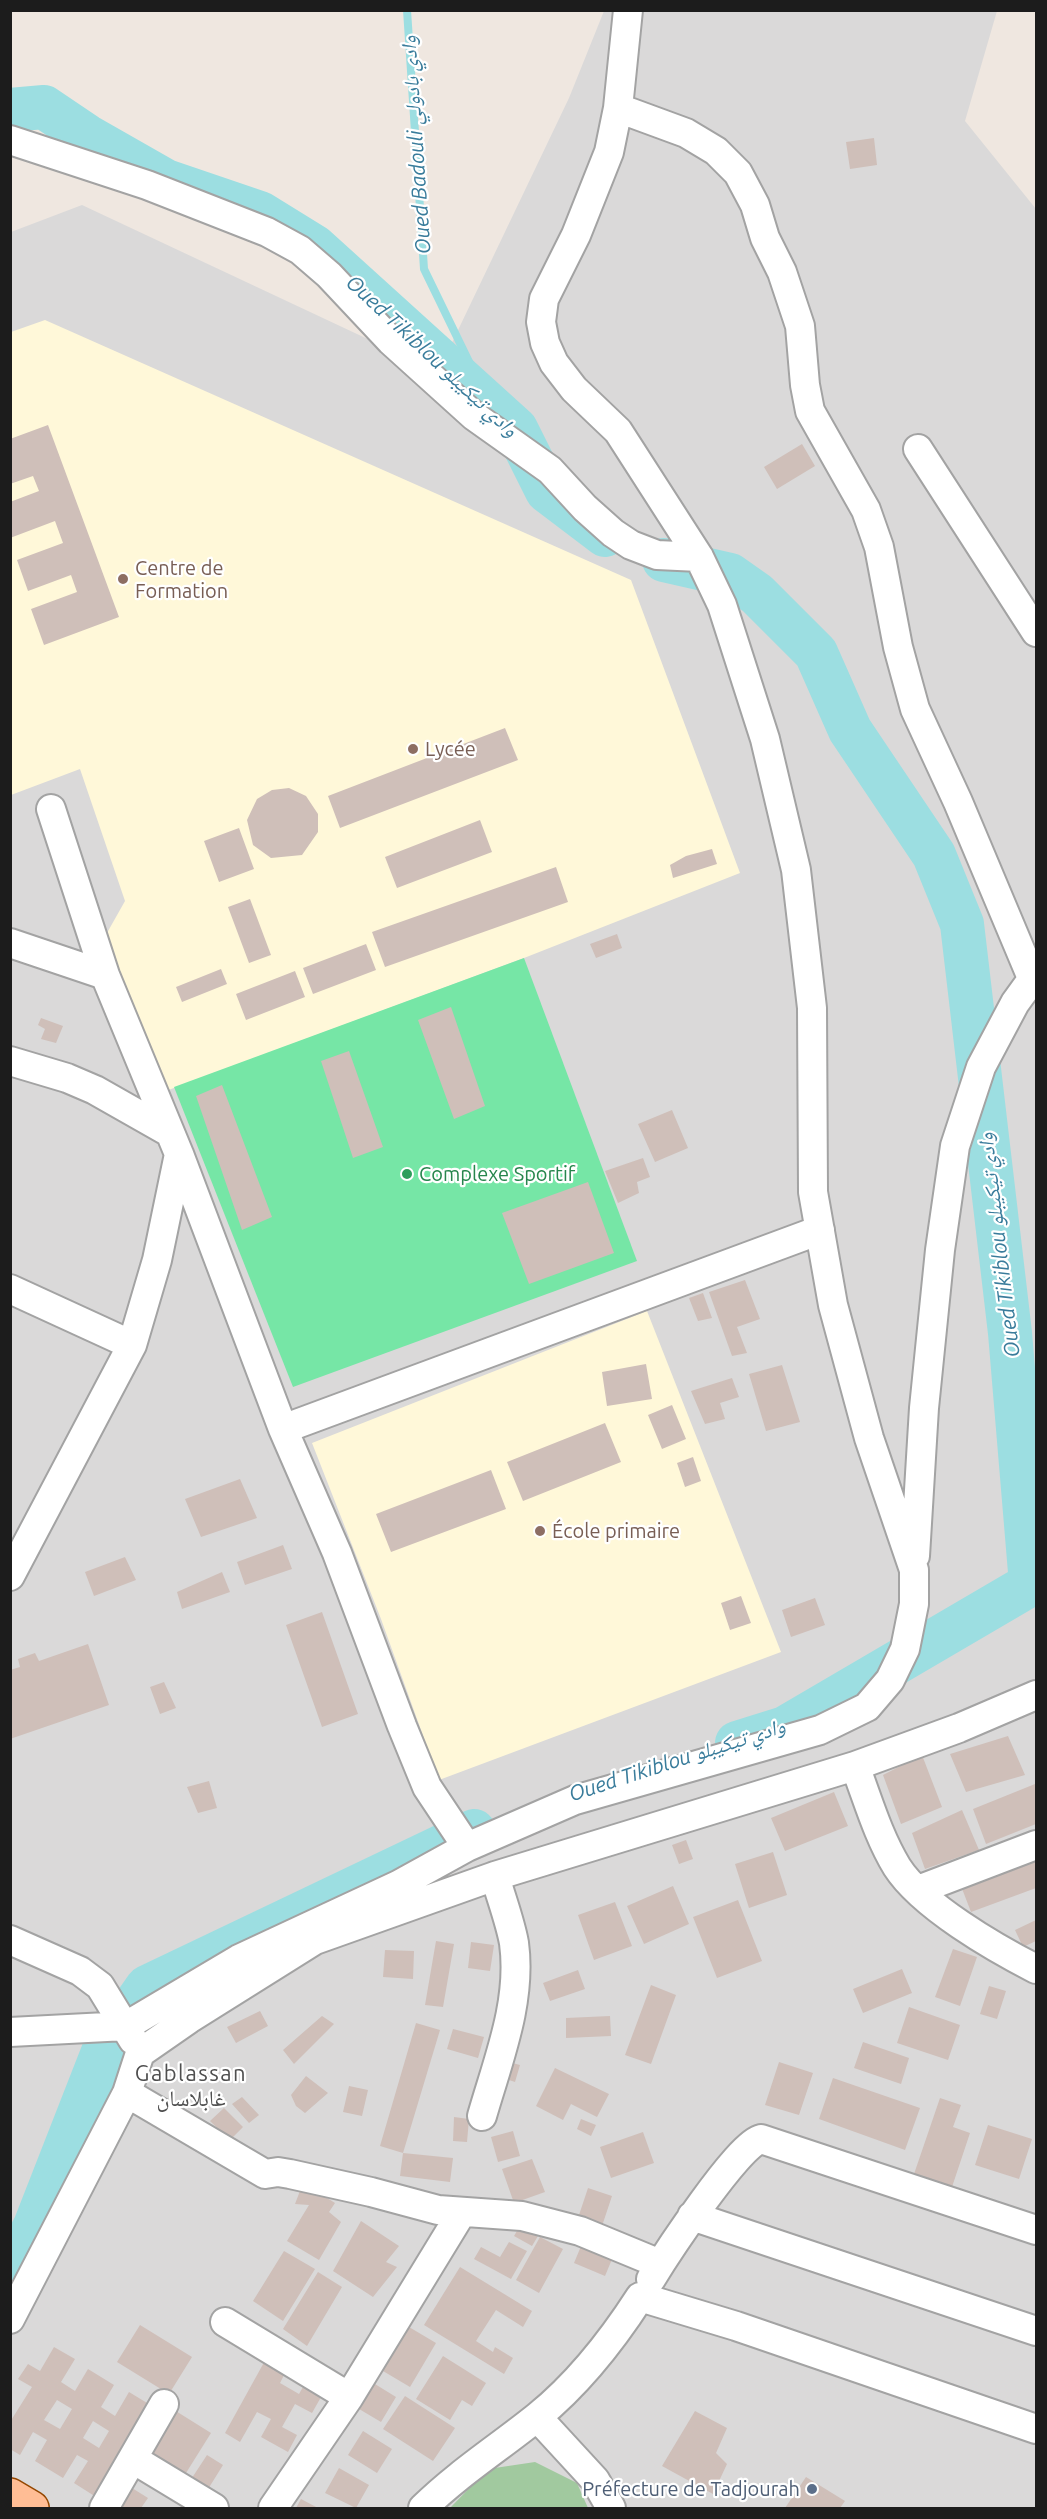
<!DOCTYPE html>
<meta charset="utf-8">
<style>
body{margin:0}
#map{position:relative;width:1047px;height:2519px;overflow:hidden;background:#efe7e0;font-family:Ubuntu,sans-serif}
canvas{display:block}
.frame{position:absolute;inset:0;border:12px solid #1c1c1c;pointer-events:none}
</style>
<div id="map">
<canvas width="1047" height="2519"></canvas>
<div class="frame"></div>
</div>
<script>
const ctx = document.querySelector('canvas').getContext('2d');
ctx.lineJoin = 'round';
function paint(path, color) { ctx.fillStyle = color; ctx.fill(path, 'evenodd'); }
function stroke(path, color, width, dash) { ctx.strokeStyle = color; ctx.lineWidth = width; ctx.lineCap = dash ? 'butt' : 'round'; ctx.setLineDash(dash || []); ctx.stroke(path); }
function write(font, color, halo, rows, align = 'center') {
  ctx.font = font + ' Ubuntu,"Noto Naskh Arabic",sans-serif'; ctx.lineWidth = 4.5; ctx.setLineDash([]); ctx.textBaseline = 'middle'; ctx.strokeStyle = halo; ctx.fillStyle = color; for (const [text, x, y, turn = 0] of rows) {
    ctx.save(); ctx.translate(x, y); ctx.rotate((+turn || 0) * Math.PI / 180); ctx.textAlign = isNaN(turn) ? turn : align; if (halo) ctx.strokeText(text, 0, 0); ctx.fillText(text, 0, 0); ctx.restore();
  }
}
const residential = new Path2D(`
 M604,11H997L965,121L1036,209V2508H11V232L82,205L438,372L569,98Z`);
const education = new Path2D(`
 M45,320L631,580L740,873L524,958L163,1092L103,940L125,901L80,769L11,795V332Z
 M647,1311L781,1652L439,1780L381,1619L312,1443Z`);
const cemetery = new Path2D(`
 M535,2462L577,2483L588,2508H450L488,2469Z`);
const pitch = new Path2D(`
 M524,958L637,1261L293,1387L174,1087Z`);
const stream = new Path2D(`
 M407,10L424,269L491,407`);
const river = new Path2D(`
 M10,110L44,107L87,136L166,181L260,213L315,247L516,429L547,491L605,535
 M664,560L730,575L757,594L816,653L850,730L934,855L962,924L1010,1333L1031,1584L785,1728L737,1743
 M10,2273L35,2226L105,2047L147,1987L474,1831`);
const building = new Path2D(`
 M874,138L877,165L850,169L846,142Z
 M48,425L119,617L44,645L31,609L77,592L71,575L28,591L17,560L63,543L55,521L10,538V502L39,491L33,476L10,484V439Z
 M802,444L815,466L777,489L764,467Z
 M505,728L518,760L340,828L328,796Z
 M289,788L306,796L318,814V832L302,855L271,858L253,845L247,820L257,799L272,790Z
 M480,820L492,852L397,888L385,857Z
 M239,828L254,869L219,882L204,841Z
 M712,849L717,864L673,878L670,865L686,856Z
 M556,867L568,902L385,967L372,932Z
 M250,899L271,955L249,963L228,907Z
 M617,934L622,948L596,958L590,944Z
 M366,944L376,970L313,994L303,968Z
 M221,969L227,984L182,1002L176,987Z
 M295,971L305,997L246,1020L236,994Z
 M451,1007L485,1106L454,1119L418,1020Z
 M41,1018L63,1026L56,1043L41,1039L45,1029L38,1025Z
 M349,1051L383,1147L353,1158L321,1061Z
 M222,1085L272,1217L242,1230L196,1096Z
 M672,1110L688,1148L655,1162L638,1124Z
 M643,1158L650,1177L637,1182L639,1193L618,1203L605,1171Z
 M588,1182L614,1253L529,1284L502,1213Z
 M745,1280L760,1319L737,1327L747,1353L732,1356L709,1292Z
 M703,1293L712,1318L698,1321L689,1298Z
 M646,1364L652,1399L607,1406L602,1372Z
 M782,1365L800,1422L766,1431L749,1374Z
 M732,1378L739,1397L720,1403L725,1419L705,1424L691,1391Z
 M672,1405L686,1439L662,1449L648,1415Z
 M605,1423L621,1462L523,1501L507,1462Z
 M693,1457L701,1481L685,1487L677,1463Z
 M491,1470L506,1509L391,1552L376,1514Z
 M240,1479L257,1518L201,1537L185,1499Z
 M283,1545L292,1569L245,1585L237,1562Z
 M125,1557L136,1580L94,1596L85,1572Z
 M222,1572L230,1592L182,1609L177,1592Z
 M741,1596L751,1623L730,1630L721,1603Z
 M815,1598L825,1625L791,1637L782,1610Z
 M322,1612L358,1714L322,1727L286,1625Z
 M88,1644L109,1705L10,1739V1670L20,1667L18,1659L35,1653L39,1661Z
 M164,1682L176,1708L160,1714L150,1687Z
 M1008,1736L1025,1775L966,1792L950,1754Z
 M922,1755L942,1807L901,1824L883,1775Z
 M209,1781L217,1808L198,1813L187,1787Z
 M1035,1784L1036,1824L986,1844L973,1809Z
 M834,1792L848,1826L785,1851L771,1818Z
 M962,1810L979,1850L925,1869L912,1833Z
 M686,1840L693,1859L679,1864L672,1845Z
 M773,1852L787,1895L749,1908L735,1864Z
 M1036,1858V1888L971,1912L961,1886Z
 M673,1886L689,1924L644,1944L627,1906Z
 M738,1900L762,1961L717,1978L693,1917Z
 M615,1902L632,1946L594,1960L578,1915Z
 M1036,1920V1941L1023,1947L1015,1930Z
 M436,1941L454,1944L443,2007L425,2005Z
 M471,1942L494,1945L490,1971L468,1968Z
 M953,1949L977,1957L960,2006L935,1997Z
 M385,1950L414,1951L413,1979L383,1977Z
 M902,1969L912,1993L863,2013L853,1989Z
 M578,1970L585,1989L550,2001L543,1983Z
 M651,1985L676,1995L651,2064L625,2055Z
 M989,1986L1006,1991L997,2019L980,2014Z
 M909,2007L960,2025L948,2060L897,2043Z
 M260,2011L268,2026L236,2043L227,2027Z
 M322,2016L334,2024L294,2064L283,2050Z
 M610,2016L611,2036L566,2038V2018Z
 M416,2023L440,2030L403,2153L380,2146Z
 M453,2029L484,2037L478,2058L447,2049Z
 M863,2042L909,2058L901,2084L854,2068Z
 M501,2060L520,2065L515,2082L497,2076Z
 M779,2062L813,2073L799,2115L765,2105Z
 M555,2068L609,2094L597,2117L571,2104L563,2120L536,2106Z
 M306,2076L328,2093L305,2113L296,2106L291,2095Z
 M833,2078L920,2108L905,2150L819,2119Z
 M349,2086L368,2090L362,2116L343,2112Z
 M242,2097L259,2115L249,2123L232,2104Z
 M940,2098L961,2105L953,2127L970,2133L952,2187L914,2174Z
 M224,2108L243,2127L230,2140L210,2121Z
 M454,2117L469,2119L467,2142L453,2141Z
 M581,2119L596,2125L591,2136L577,2129Z
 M988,2125L1032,2139L1019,2179L975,2165Z
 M513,2131L520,2156L498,2162L491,2137Z
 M643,2132L654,2163L611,2178L600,2147Z
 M403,2153L453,2158L450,2182L400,2176Z
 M532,2159L545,2192L514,2203L502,2169Z
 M303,2183L335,2203L329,2212L341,2222L319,2260L287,2241L309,2205L295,2204Z
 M588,2188L612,2196L601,2229L577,2221Z
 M361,2221L399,2246L386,2262L397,2267L373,2297L333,2271Z
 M520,2226L538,2236L532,2246L514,2236Z
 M540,2237L563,2249L539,2293L516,2280Z
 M584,2239L615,2252L605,2276L574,2263Z
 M509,2242L527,2251L511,2279L474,2259L481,2247L500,2257Z
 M284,2251L315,2269L283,2321L253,2301Z
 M460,2267L532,2311L523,2327L496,2310L476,2341L493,2352L495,2347L513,2358L504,2374L424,2325Z
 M318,2272L342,2287L307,2346L283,2329Z
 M140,2325L192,2357L169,2394L117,2362Z
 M409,2327L436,2343L410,2387L383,2371Z
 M54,2347L75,2359L61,2382L75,2391L88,2369L114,2385L101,2407L115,2416L129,2392L152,2406L96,2497L74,2483L88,2461L77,2455L63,2478L35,2461L47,2440L33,2432L20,2455L10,2449V2422L32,2387L18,2379L28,2364L40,2371ZM57,2400L72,2409L60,2429L44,2420ZM93,2421L109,2431L99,2448L83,2438Z
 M443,2356L486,2383L472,2406L462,2400L450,2420L416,2399Z
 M267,2357L287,2369L280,2383L299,2394L307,2380L325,2390L312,2413L295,2404L282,2427L297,2435L288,2452L261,2437L271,2419L257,2412L240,2442L225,2433Z
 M370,2381L396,2397L381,2422L354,2406Z
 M405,2396L455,2428L433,2461L383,2429Z
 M171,2408L211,2433L181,2481L142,2457Z
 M695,2411L727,2428L716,2453L727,2464L713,2494L662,2466Z
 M363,2431L392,2449L377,2473L348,2455Z
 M207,2455L223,2465L205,2494L188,2484Z
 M339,2468L369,2485L356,2508L325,2493Z
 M806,2477L845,2501L840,2508H785Z
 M132,2488L148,2498L141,2508H118Z
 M301,2499L318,2508H296Z`);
const minor = new Path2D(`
 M618,108L686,133L716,151L738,173L755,205L765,238L782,272L800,326L805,385L810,411L866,510L879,547L898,647L915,709L958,802L1032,978
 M10,140L147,185L267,232L300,250L329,275L391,341L474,416L550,470L585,508L613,533L631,545L657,555L699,557
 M918,449L1036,632
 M51,809L105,975L179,1154L283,1429L337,1553L402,1726L427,1787L467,1847
 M10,943L105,975
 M10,1061L67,1078L95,1090L169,1132
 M10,1289L132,1345
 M283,1429L820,1230
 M915,1556L924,1408L940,1250L955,1146L981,1067L1015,1003L1036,974
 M10,1576L132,1345L157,1260L179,1154
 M855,1766C868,1800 878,1836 897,1867C922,1906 995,1948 1036,1969
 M918,1890L1036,1845
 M10,1940L80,1971L100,1986L133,2040
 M10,2032L126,2026L239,1959L398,1885L467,1847L575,1800L820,1730L867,1707L890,1680L905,1649L914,1604V1570L869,1438L833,1305L813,1192L812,1008L796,870L765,739L722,605L699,557L618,431L574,389L554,363L545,343L541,322L544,299L576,235L609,152L618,108L628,10
 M127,2093L265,2174L278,2172L290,2174L371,2192L438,2210L522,2216L580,2231L660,2264
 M482,2116C498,2060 522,2002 514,1943C510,1921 501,1898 495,1876
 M692,2216L1036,2331
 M651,2279C665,2256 739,2143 761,2139L1036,2230
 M10,2319L127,2093L140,2053L189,2019L315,1940L495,1876L855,1766L959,1728L1036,1695
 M225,2322L349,2397
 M537,2417L595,2480L611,2508
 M133,2459L214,2508
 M104,2508L164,2404
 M273,2508L349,2397L462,2212
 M423,2508C459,2473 497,2449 537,2417C579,2383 611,2342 640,2297L736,2326L1036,2429`);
const primary = new Path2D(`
 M10,2495L32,2508`);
const markers = [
 [123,579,6,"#8d6e63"],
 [413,749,6,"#8d6e63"],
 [407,1174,6,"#2e9e5b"],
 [540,1531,6,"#8d6e63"],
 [812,2489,6,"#5c6f8a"]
];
const educationNames = [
 ["Centre de",135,568],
 ["Formation",135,591],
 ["Lycée",425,749],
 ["École primaire",552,1531]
];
const leisureNames = [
 ["Complexe Sportif",419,1174]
];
const serviceNames = [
 ["Préfecture de Tadjourah",800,2489]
];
const waterNames = [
 ["Oued Badouli وادي بادولي",416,145,-94],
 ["Oued Tikiblou وادي تيكيبلو",432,356,43],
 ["Oued Tikiblou وادي تيكيبلو",999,1245,-97],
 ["Oued Tikiblou وادي تيكيبلو",677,1760,-18]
];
const quarterNames = [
 ["Gablassan",191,2074],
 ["غابلاسان",191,2099]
];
paint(residential, '#dad9d9');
paint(education, '#fff8d9');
paint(cemetery, '#a1c99f');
paint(pitch, '#76e6a6');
stroke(stream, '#9cdee1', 8);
stroke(river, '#9cdee1', 44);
paint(building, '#cfbfb9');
stroke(minor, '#a3a3a3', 32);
stroke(primary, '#944700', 36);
stroke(minor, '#fff', 28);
stroke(primary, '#ffbd95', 33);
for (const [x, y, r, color] of markers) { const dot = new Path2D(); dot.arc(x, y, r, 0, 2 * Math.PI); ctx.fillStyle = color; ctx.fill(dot); stroke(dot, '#fff', 2); }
write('20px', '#785e54', '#fff', educationNames, 'left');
write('20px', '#27864d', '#fff', leisureNames, 'left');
write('20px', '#4e5e75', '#fff', serviceNames, 'right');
write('italic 21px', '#397c9b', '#fff', waterNames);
ctx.letterSpacing = '1.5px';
write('22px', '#4f4f4f', '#fff', quarterNames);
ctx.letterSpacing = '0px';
</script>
